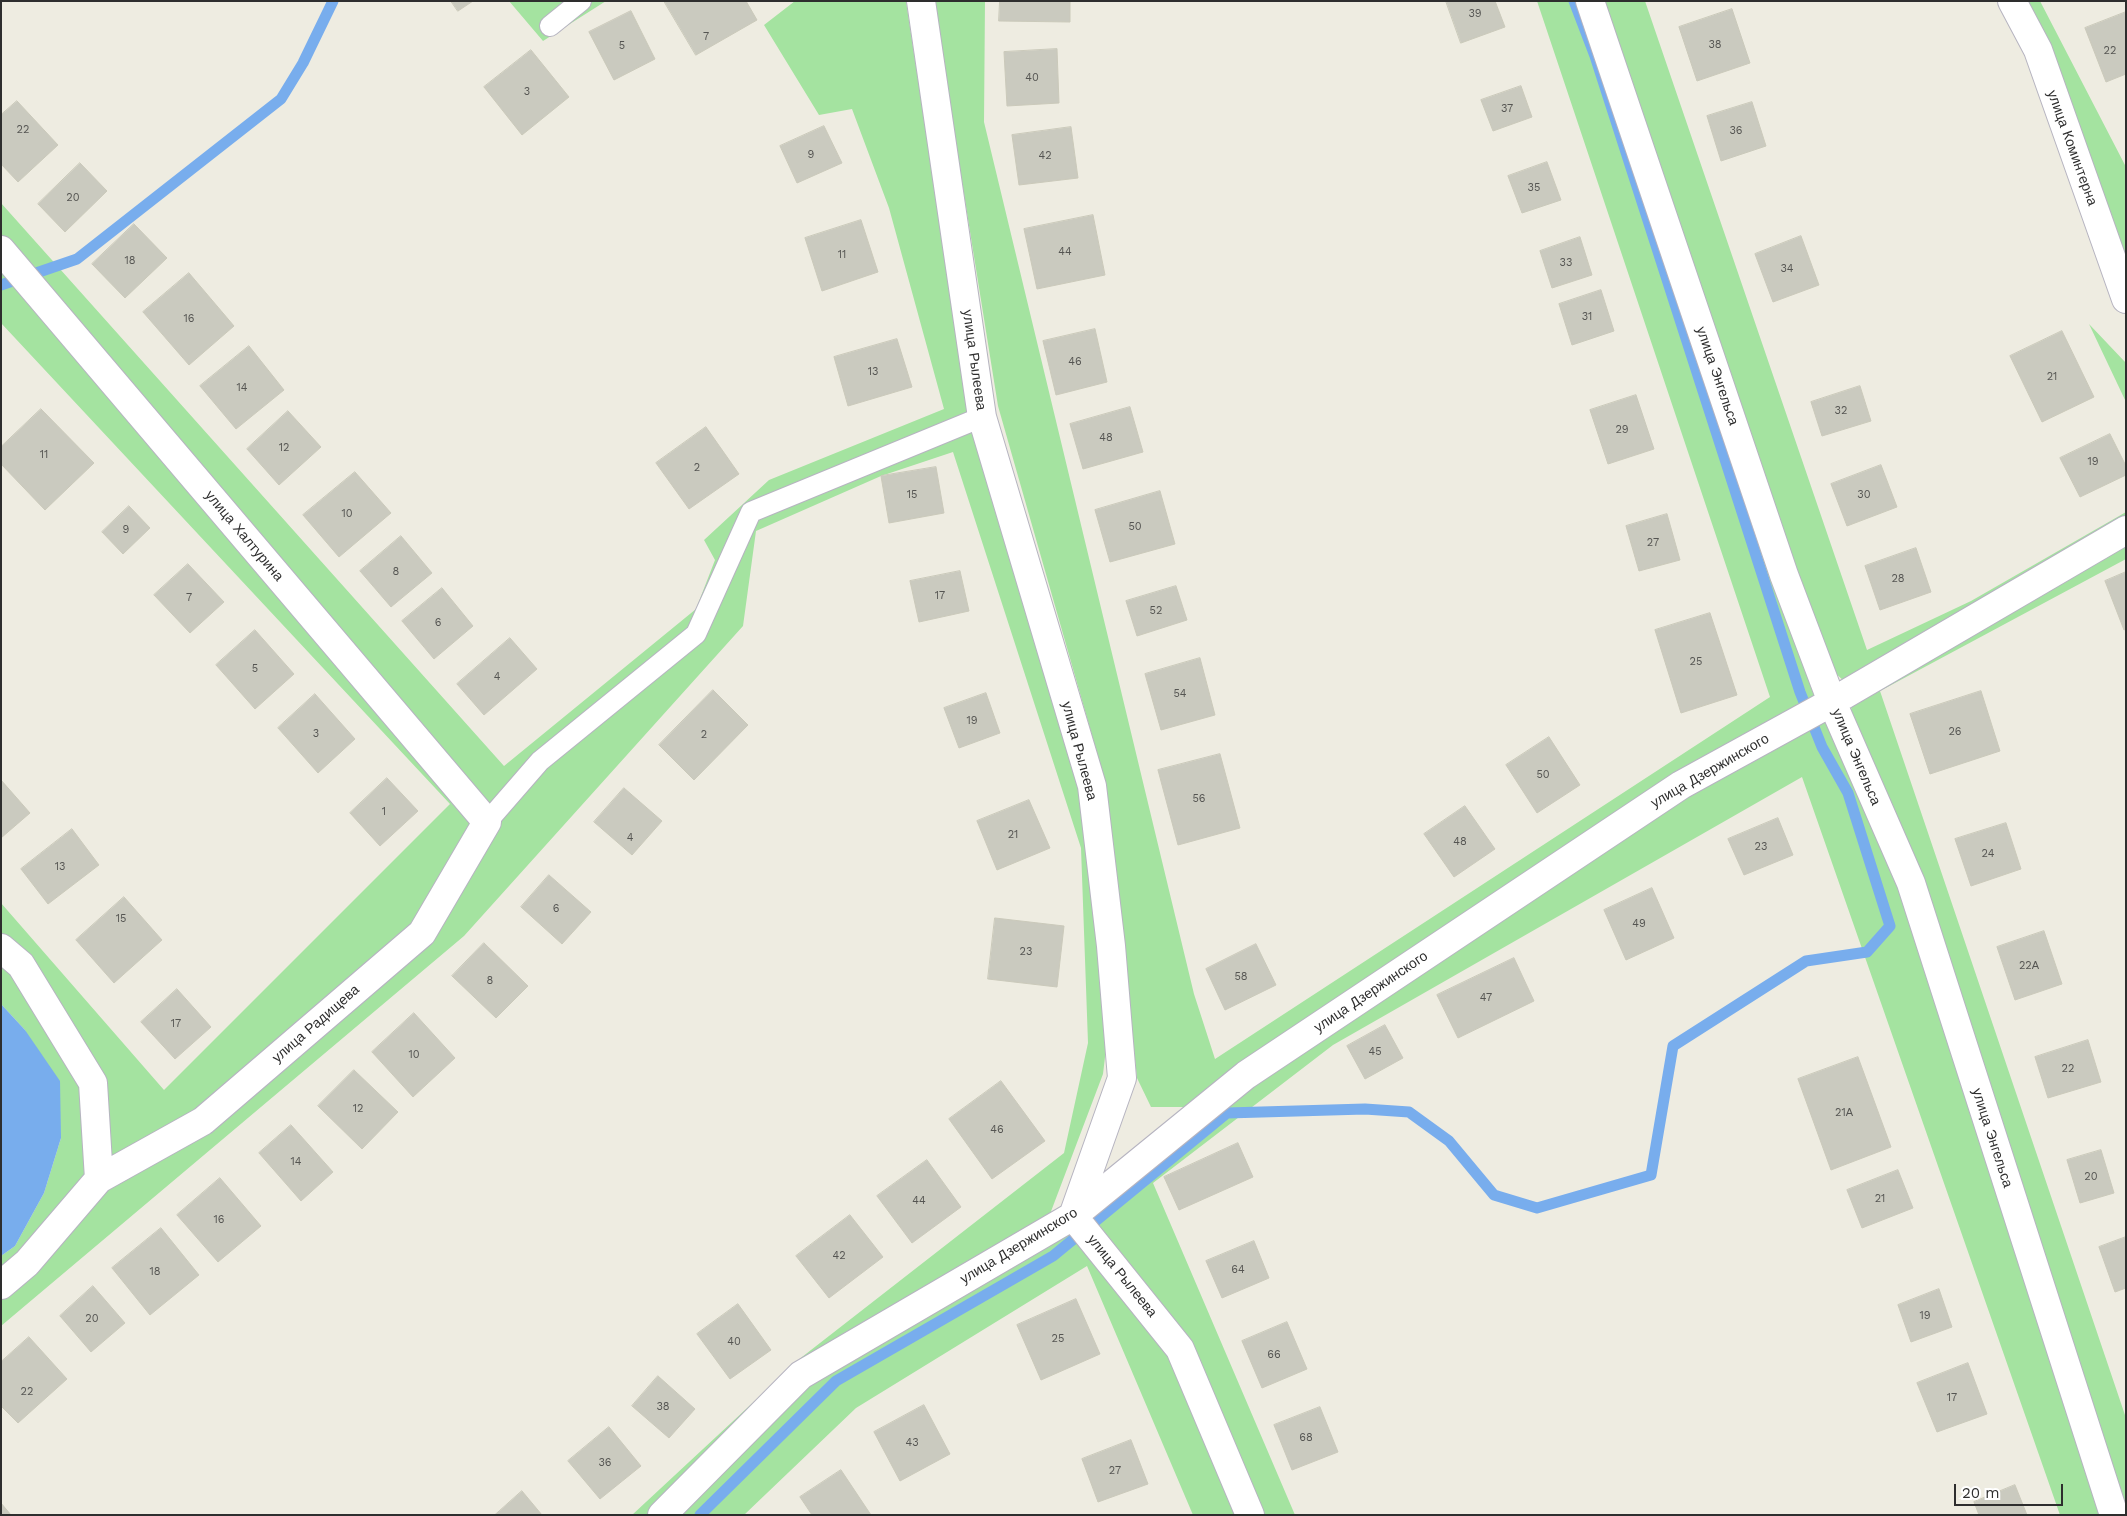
<!DOCTYPE html>
<meta charset="utf-8">
<style>
body{margin:0}
#map{position:relative;width:2127px;height:1516px;overflow:hidden;background:#eeece1;font-family:"Work Sans",sans-serif}
canvas{display:block}
.frame{position:absolute;inset:0;border:2px solid #2e2e2e;pointer-events:none}
.scale{position:absolute;left:1954px;top:1484px;width:109px;height:22px;box-sizing:border-box;border:2px solid #2e2e2e;border-top:0;padding-left:6px;font-size:15px;line-height:18px;white-space:nowrap;color:#2e2e2e;-webkit-text-stroke:4px #fff;paint-order:stroke}
</style>
<div id="map">
<canvas width="2127" height="1516"></canvas>
<div class="frame"></div>
<div class="scale">20 m</div>
</div>
<script>
const ctx = document.querySelector('canvas').getContext('2d');
ctx.lineJoin = 'round';
function paint(path, color) { ctx.fillStyle = color; ctx.fill(path, 'evenodd'); }
function stroke(path, color, width, dash) { ctx.strokeStyle = color; ctx.lineWidth = width; ctx.lineCap = dash ? 'butt' : 'round'; ctx.setLineDash(dash || []); ctx.stroke(path); }
function write(font, color, halo, rows, align = 'center') {
  ctx.font = font + ' "Work Sans",sans-serif'; ctx.lineWidth = 4; ctx.setLineDash([]); ctx.textBaseline = 'middle'; ctx.strokeStyle = halo; ctx.fillStyle = color; for (const [text, x, y, turn = 0] of rows) {
    ctx.save(); ctx.translate(x, y); ctx.rotate((+turn || 0) * Math.PI / 180); ctx.textAlign = isNaN(turn) ? turn : align; if (halo) ctx.strokeText(text, 0, 0); ctx.fillText(text, 0, 0); ctx.restore();
  }
}
const green = new Path2D(`
 M509,1H606L543,41Z
 M795,1H906L970,421L1083,786L1108,1032L1103,1074L1047,1222L798,1370L652,1515H632L802,1357L1064,1153L1088,1043L1081,848L953,452L881,476L756,531L743,626L464,936L1,1326V1294L103,1186L428,936L485,809L1,236V203L504,766L696,609L715,560L704,540L769,480L944,409L889,208L852,109L819,115L764,25Z
 M933,1H985L984,122L1194,994L1215,1059L1770,697L1537,1H1582L1819,701L1187,1107H1151L1137,1078L1105,781L998,406Z
 M1602,1H1645L1867,650L1971,601L2126,512V521L1846,683L1830,668Z
 M2022,1H2040L2126,167V278Z
 M1,262L478,821L414,928L198,1108L105,1164L100,1081L1,938V903L164,1090L450,804L1,323Z
 M2089,324L2126,363V402Z
 M2126,540V559L1880,691L2126,1418V1515L1849,718L1853,701Z
 M1827,717L1900,886L2106,1515H2060L1802,777L1333,1045L1153,1183L1295,1515H1263L1094,1229L1093,1208L1250,1079L1683,792Z
 M1,961L14,972L84,1087L87,1180L1,1277V1256L15,1246L44,1193L61,1138L25,1030L1,1004Z
 M1072,1231L1168,1352L1238,1515H1193L1087,1266L856,1408L744,1515H671L806,1378Z`);
const water = new Path2D(`
 M1,1004L25,1030L60,1081L61,1138L44,1193L15,1246L1,1256Z`);
const stream = new Path2D(`
 M1,285L77,259L281,99L303,63L333,1
 M700,1515L836,1381L1053,1256L1227,1113L1365,1109L1409,1112L1449,1141L1494,1195L1537,1208L1651,1175L1673,1046L1806,961L1867,952L1890,926L1848,793L1822,747L1800,692L1595,56L1574,1`);
const building = new Path2D(`
 M451,1H473L458,11Z
 M664,1H746L757,20L696,55Z
 M1000,1H1070V22L999,21Z
 M1446,1H1495L1505,27L1461,43Z
 M1732,9L1750,63L1697,81L1679,27Z
 M631,11L655,59L614,80L589,32Z
 M2126,12V74L2106,82L2085,28Z
 M1057,49L1059,103L1007,106L1004,52Z
 M531,50L569,97L522,135L484,87Z
 M1521,86L1532,117L1493,131L1481,100Z
 M17,101L58,145L18,182L1,164V115Z
 M1752,102L1766,146L1721,161L1707,116Z
 M824,126L842,163L797,183L780,146Z
 M1071,127L1078,178L1019,185L1012,135Z
 M1547,162L1561,200L1522,213L1508,176Z
 M80,163L107,191L65,232L38,204Z
 M1093,215L1105,275L1037,289L1024,229Z
 M861,220L878,272L822,291L805,238Z
 M134,224L167,258L125,298L92,264Z
 M1801,236L1819,285L1773,302L1755,254Z
 M1580,237L1592,275L1552,288L1540,251Z
 M189,273L234,326L189,365L143,312Z
 M1601,290L1614,331L1572,345L1559,304Z
 M1095,329L1107,382L1056,395L1043,341Z
 M2062,331L2094,397L2042,422L2010,356Z
 M897,339L912,387L848,406L834,357Z
 M249,346L284,390L236,429L200,386Z
 M1860,386L1871,421L1822,436L1811,402Z
 M1636,395L1654,449L1608,464L1590,410Z
 M1130,407L1143,452L1083,469L1070,424Z
 M41,409L94,463L45,510L1,464V447Z
 M288,411L321,447L279,485L247,449Z
 M706,427L739,474L689,509L656,463Z
 M2110,434L2126,466V475L2080,497L2060,458Z
 M1881,465L1897,507L1847,526L1831,484Z
 M936,467L944,513L889,523L881,476Z
 M355,472L391,513L339,557L303,515Z
 M1160,491L1175,544L1110,562L1095,510Z
 M129,506L150,528L123,554L102,532Z
 M1667,514L1680,560L1639,571L1626,526Z
 M401,536L432,573L391,607L360,571Z
 M1916,548L1931,592L1880,610L1865,566Z
 M188,564L224,602L190,633L154,595Z
 M960,571L969,611L919,622L910,581Z
 M2126,572V629L2124,630L2105,581Z
 M1176,586L1187,620L1137,636L1126,601Z
 M442,588L473,626L434,659L402,621Z
 M1710,613L1737,695L1681,713L1655,630Z
 M255,630L294,674L255,709L216,665Z
 M510,638L537,669L484,715L457,684Z
 M1200,658L1215,715L1161,730L1145,674Z
 M713,690L748,725L694,780L659,745Z
 M1981,691L2000,751L1930,774L1910,714Z
 M986,693L1000,733L959,748L944,708Z
 M315,694L355,739L318,773L278,728Z
 M1549,737L1580,785L1537,813L1506,765Z
 M1220,754L1240,828L1178,845L1158,770Z
 M387,778L418,811L380,846L350,813Z
 M1,780L30,813L1,838Z
 M624,788L662,821L632,855L594,822Z
 M1029,800L1050,848L997,870L977,821Z
 M1465,806L1495,849L1454,877L1424,834Z
 M1778,818L1793,855L1744,875L1728,839Z
 M2006,823L2021,869L1971,886L1955,839Z
 M72,829L99,865L48,904L21,869Z
 M549,875L591,912L562,944L521,907Z
 M1652,888L1674,938L1626,960L1604,910Z
 M124,897L162,940L114,983L76,940Z
 M995,918L1064,926L1057,987L988,979Z
 M2044,931L2062,984L2015,1000L1997,947Z
 M484,943L528,986L496,1018L452,976Z
 M1256,944L1276,985L1225,1010L1206,969Z
 M1514,958L1534,1001L1458,1038L1437,995Z
 M177,989L211,1027L175,1059L141,1022Z
 M414,1013L455,1058L413,1097L372,1052Z
 M1385,1025L1403,1058L1365,1079L1347,1046Z
 M2088,1040L2101,1082L2048,1098L2035,1057Z
 M1858,1057L1891,1147L1831,1170L1798,1079Z
 M354,1070L398,1112L362,1149L318,1106Z
 M1001,1081L1045,1141L992,1179L949,1119Z
 M291,1125L333,1172L301,1201L259,1153Z
 M1238,1143L1253,1177L1179,1210L1164,1177Z
 M2101,1150L2114,1193L2080,1203L2067,1160Z
 M927,1160L961,1207L912,1243L877,1196Z
 M1898,1170L1913,1208L1862,1228L1847,1190Z
 M220,1178L261,1226L218,1262L177,1215Z
 M850,1215L883,1257L829,1298L796,1256Z
 M161,1228L199,1275L150,1315L112,1268Z
 M2126,1237V1288L2115,1292L2099,1247Z
 M1254,1241L1269,1278L1222,1298L1206,1261Z
 M93,1286L125,1323L91,1352L60,1316Z
 M1939,1289L1952,1327L1911,1342L1898,1305Z
 M1076,1299L1100,1354L1041,1380L1017,1325Z
 M738,1304L771,1350L730,1379L697,1334Z
 M1287,1322L1307,1369L1262,1388L1242,1341Z
 M29,1337L67,1379L18,1423L1,1406V1362Z
 M1968,1363L1987,1414L1937,1432L1917,1383Z
 M658,1376L695,1409L669,1438L632,1406Z
 M924,1405L950,1454L900,1481L874,1432Z
 M1320,1407L1338,1452L1292,1470L1274,1425Z
 M609,1427L641,1466L600,1499L568,1461Z
 M1131,1440L1148,1484L1098,1502L1082,1459Z
 M841,1470L871,1515H812L800,1497Z
 M2015,1485L2027,1515H1979L1974,1502Z
 M522,1491L542,1515H495Z
 M1,1503L11,1515H1Z`);
const lane = new Path2D(`
 M550,26L581,1
 M487,822L540,761L696,634L751,512L982,417`);
const street = new Path2D(`
 M921,1L982,417L1092,786L1111,946L1122,1078L1073,1216L1180,1349L1250,1515
 M1590,1L1784,575L1832,702L1911,883L2114,1515
 M2012,1L2038,50L2126,299
 M1,250L487,822L422,933L203,1121L99,1179L27,1263L1,1285
 M1,948L21,965L93,1083L99,1179
 M662,1515L801,1375L1073,1216L1246,1075L1681,785L1832,702L2126,530`);
const numberNames = [
 ["39",1475,14],
 ["7",706,37],
 ["38",1715,45],
 ["5",622,46],
 ["22",2110,51],
 ["40",1032,78],
 ["3",527,92],
 ["37",1507,109],
 ["22",23,130],
 ["36",1736,131],
 ["9",811,155],
 ["42",1045,156],
 ["35",1534,188],
 ["20",73,198],
 ["44",1065,252],
 ["11",842,255],
 ["18",130,261],
 ["33",1566,263],
 ["34",1787,269],
 ["31",1587,317],
 ["16",189,319],
 ["46",1075,362],
 ["13",873,372],
 ["21",2052,377],
 ["14",242,388],
 ["32",1841,411],
 ["29",1622,430],
 ["48",1106,438],
 ["12",284,448],
 ["11",44,455],
 ["19",2093,462],
 ["2",697,468],
 ["15",912,495],
 ["30",1864,495],
 ["10",347,514],
 ["50",1135,527],
 ["9",126,530],
 ["27",1653,543],
 ["8",396,572],
 ["28",1898,579],
 ["17",940,596],
 ["7",189,598],
 ["52",1156,611],
 ["6",438,623],
 ["25",1696,662],
 ["5",255,669],
 ["4",497,677],
 ["54",1180,694],
 ["19",972,721],
 ["26",1955,732],
 ["3",316,734],
 ["2",704,735],
 ["50",1543,775],
 ["56",1199,799],
 ["1",384,812],
 ["21",1013,835],
 ["4",630,838],
 ["48",1460,842],
 ["23",1761,847],
 ["24",1988,854],
 ["13",60,867],
 ["6",556,909],
 ["15",121,919],
 ["49",1639,924],
 ["23",1026,952],
 ["22А",2029,966],
 ["58",1241,977],
 ["8",490,981],
 ["47",1486,998],
 ["17",176,1024],
 ["45",1375,1052],
 ["10",414,1055],
 ["22",2068,1069],
 ["12",358,1109],
 ["21А",1844,1113],
 ["46",997,1130],
 ["14",296,1162],
 ["20",2091,1177],
 ["21",1880,1199],
 ["44",919,1201],
 ["16",219,1220],
 ["42",839,1256],
 ["64",1238,1270],
 ["18",155,1272],
 ["19",1925,1316],
 ["20",92,1319],
 ["25",1058,1339],
 ["40",734,1342],
 ["66",1274,1355],
 ["22",27,1392],
 ["17",1952,1398],
 ["38",663,1407],
 ["68",1306,1438],
 ["43",912,1443],
 ["36",605,1463],
 ["27",1115,1471]
];
const streetNames = [
 ["улица Коминтерна",2072,148,70],
 ["улица Рылеева",974,360,82],
 ["улица Энгельса",1717,376,71],
 ["улица Халтурина",244,536,50],
 ["улица Рылеева",1079,751,75],
 ["улица Энгельса",1856,757,67],
 ["улица Дзержинского",1710,771,-30],
 ["улица Дзержинского",1371,992,-34],
 ["улица Радищева",316,1024,-41],
 ["улица Энгельса",1992,1138,72],
 ["улица Дзержинского",1019,1246,-31],
 ["улица Рылеева",1122,1276,51]
];
paint(green, '#a4e3a0');
paint(water, '#78aded');
stroke(stream, '#78aded', 11);
paint(building, '#cacabf');
stroke(building, '#cac9ba', 1);
stroke(lane, '#b6b4c0', 22);
stroke(street, '#b6b4c0', 30);
stroke(lane, '#fff', 20);
stroke(street, '#fff', 28);
write('11px', '#555552', null, numberNames);
write('14px', '#2e2e2e', '#fff', streetNames);
</script>
